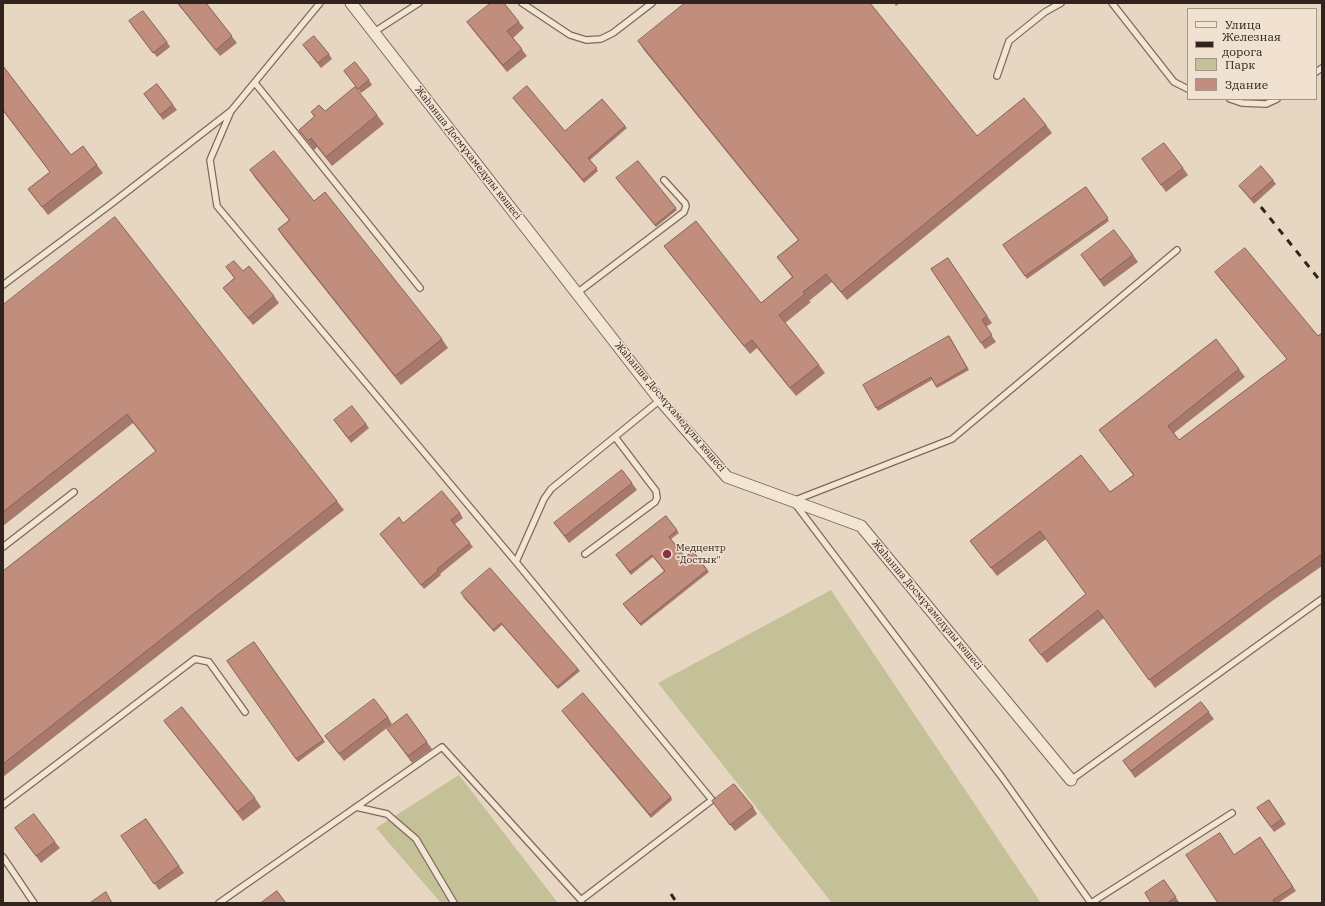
<!DOCTYPE html>
<meta charset="utf-8">
<style>
body{margin:0}
#map{position:relative;width:1325px;height:906px;overflow:hidden;background:#e7d6c2;font-family:"IBM Plex Serif",serif}
canvas{display:block}
.frame{position:absolute;inset:0;border:4px solid #31241e;pointer-events:none}
.legend{position:absolute;left:1187px;top:8px;width:130px;height:92px;box-sizing:border-box;background:#f0e1d1;border:1px solid #a49589;margin:0;padding:5px 7px;list-style:none;font-size:12px;color:#31241e}
.legend li{display:flex;align-items:center;gap:8px;height:20px}
.legend b{width:20px;border:1px solid #a49589}
</style>
<div id="map">
<canvas width="1325" height="906"></canvas>
<div class="frame"></div>
<ul class="legend">
<li><b style="height:5px;background:#f3e5d4"></b>Улица</li>
<li><b style="height:5px;background:#31241e"></b>Железная дорога</li>
<li><b style="height:11px;background:#c4c198"></b>Парк</li>
<li><b style="height:11px;background:#c18d7d"></b>Здание</li>
</ul>
</div>
<script>
const ctx = document.querySelector('canvas').getContext('2d');
ctx.lineJoin = 'round';
function paint(path, color) { ctx.fillStyle = color; ctx.fill(path, 'evenodd'); }
function stroke(path, color, width, dash) { ctx.strokeStyle = color; ctx.lineWidth = width; ctx.lineCap = dash ? 'butt' : 'round'; ctx.setLineDash(dash || []); ctx.stroke(path); }
function write(font, color, halo, rows, align = 'center') {
  ctx.font = font + ' "IBM Plex Serif",serif'; ctx.lineWidth = 3; ctx.setLineDash([]); ctx.textBaseline = 'middle'; ctx.strokeStyle = halo; ctx.fillStyle = color; for (const [text, x, y, turn = 0] of rows) {
    ctx.save(); ctx.translate(x, y); ctx.rotate((+turn || 0) * Math.PI / 180); ctx.textAlign = isNaN(turn) ? turn : align; if (halo) ctx.strokeText(text, 0, 0); ctx.fillText(text, 0, 0); ctx.restore();
  }
}
const green = new Path2D(`
 M831,590L1041,903H832L658,683Z
 M459,775L558,903H441L376,828Z`);
const service = new Path2D(`
 M522,3L570,35L586,40L601,39L613,33L652,3
 M1112,3L1174,82L1188,89
 M374,32L419,3
 M1316,72L1322,68
 M997,76L1009,41L1045,12L1061,3
 M255,83L420,288
 M1230,99L1242,103L1266,104L1277,99
 M1177,250L952,439L793,501L1001,776L1091,903L1232,813
 M3,285L111,204L231,111
 M577,293L684,212L686,206L685,203L664,180
 M3,547L74,492
 M585,554L655,502L657,498L656,491L615,437
 M516,562L544,499L551,489L660,400
 M1071,780L1322,599
 M3,805L195,659L209,662L245,712
 M356,807L387,814L416,839L454,903
 M3,857L34,903
 M219,903L442,747L581,900L712,800L516,562L217,206L210,160L231,111L320,3`);
const minor = new Path2D(`
 M351,3L660,400L727,477L861,526L1071,780`);
const rail = new Path2D(`
 M1261,207L1322,283
 M671,894L677,903`);
const wall = new Path2D(`
 M177,3H206L237,43L220,56Z
 M894,3H900L896,6Z
 M467,22H519L524,28L513,38L527,56L507,72L472,29Z
 M132,26L167,42L170,47L157,57Z
 M638,41L977,136L1046,125L1052,133L847,300L832,282L809,301L811,302L785,323L819,365L825,373L796,396L757,348L750,354L670,254L664,246L761,303L792,277L777,257L798,240L644,50Z
 M303,45L329,54L332,59L321,68Z
 M3,66L71,155L97,165L103,173L48,215L28,189L50,172L3,111Z
 M344,71L369,80L372,85L361,93Z
 M157,84L177,110L163,120L144,94Z
 M515,100L565,131L625,126L627,128L590,160L598,171L584,183Z
 M325,111L377,115L384,124L332,166L317,147L314,150L299,130L314,117L311,112Z
 M638,161L677,210L656,227L618,181Z
 M1147,166L1183,168L1188,175L1166,192Z
 M250,170L314,201L442,339L448,348L401,385L284,238L278,229L289,220L256,179Z
 M1273,180L1276,184L1254,204L1239,186Z
 M1086,187L1109,221L1027,279L1003,245Z
 M1133,255L1138,262L1104,287L1086,262Z
 M948,258L992,323L986,327L996,342L985,349L931,269Z
 M226,267L243,271L274,296L279,303L253,325L228,294L223,288L234,278Z
 M1215,272L1318,336L1322,333V566L1272,601L1155,688L1104,618L1047,663L1029,640L1086,594L1046,539L997,576L970,541L1110,492L1133,475L1099,430L1239,369L1245,377L1174,433L1179,440L1287,359L1221,280Z
 M3,305L337,501L344,510L3,777V571L156,452L133,423L3,526Z
 M951,339L969,370L937,388L932,380L878,411L876,408Z
 M334,420L366,424L369,428L351,443Z
 M632,483L637,490L569,543L554,523Z
 M460,513L463,518L455,524L473,547L440,574L441,575L424,589L380,534L403,523Z
 M666,516L679,533L671,539L685,557L693,551L709,572L641,626L623,604L664,571L653,557L631,575L616,555Z
 M462,596L578,669L580,671L558,689L502,625L494,632Z
 M254,642L325,742L298,762L227,661Z
 M1201,702L1214,719L1135,778L1123,761Z
 M407,714L432,749L412,763L387,729Z
 M564,714L671,797L672,800L651,818Z
 M388,717L392,724L344,761L325,736Z
 M164,721L255,798L261,807L243,821L171,730Z
 M1269,800L1286,824L1274,832L1257,808Z
 M712,801L753,807L757,814L735,831Z
 M146,819L184,873L159,890L121,836Z
 M15,828L55,842L60,848L41,863Z
 M1260,837L1296,891L1278,903H1218L1234,855Z
 M1164,880L1179,902L1177,903H1151Z`);
const building = new Path2D(`
 M178,3H206L232,36L216,50Z
 M491,3H504L519,22L507,31L522,49L503,65L467,22Z
 M685,3H870L977,136L1024,98L1046,125L841,292L826,274L803,292L805,294L779,315L819,365L790,388L752,340L744,346L664,246L696,221L761,303L793,277L777,257L799,240L638,41Z
 M143,11L167,42L153,53L129,21Z
 M314,36L329,54L318,63L303,45Z
 M355,62L369,80L358,89L344,71Z
 M3,66L71,155L83,146L97,165L42,207L28,189L50,172L3,110Z
 M157,84L173,105L160,115L144,94Z
 M527,86L565,131L602,99L625,126L588,158L597,168L583,180L513,98Z
 M355,87L377,115L326,157L311,138L308,141L299,130L315,116L311,112L319,105L325,111Z
 M1164,143L1183,168L1161,185L1142,159Z
 M274,151L314,201L325,192L442,339L395,376L278,229L290,220L250,170Z
 M638,161L676,208L655,225L616,178Z
 M1261,166L1273,180L1251,199L1239,186Z
 M1086,187L1108,218L1025,276L1003,245Z
 M115,217L337,501L3,764V571L156,451L127,414L3,512V305Z
 M1114,230L1133,255L1100,280L1081,255Z
 M1245,248L1318,336L1322,333V554L1267,593L1149,680L1098,610L1041,655L1029,640L1086,594L1040,531L991,568L970,541L1081,455L1110,492L1134,475L1099,430L1216,339L1239,369L1168,426L1179,440L1287,359L1215,272Z
 M948,258L987,316L982,320L992,335L981,343L931,269Z
 M234,261L243,271L249,266L274,296L248,318L223,288L235,278L226,267Z
 M949,336L967,368L936,386L931,377L876,408L863,385Z
 M352,406L366,424L348,438L334,420Z
 M622,470L632,483L565,536L554,523Z
 M442,491L460,513L451,520L470,543L437,569L438,571L421,585L380,534L399,517L403,523Z
 M666,516L677,530L669,537L685,557L693,551L707,570L640,624L623,604L665,571L652,555L630,572L616,555Z
 M490,568L578,669L557,687L501,623L493,630L461,593Z
 M254,642L323,740L296,759L227,661Z
 M583,693L671,797L650,815L562,711Z
 M374,699L388,717L339,754L325,736Z
 M1201,702L1209,712L1131,771L1123,761Z
 M182,707L255,798L237,812L164,721Z
 M407,714L427,742L408,756L387,729Z
 M734,784L753,807L730,825L712,801Z
 M1269,800L1282,819L1271,827L1257,808Z
 M34,814L55,842L36,856L15,828Z
 M146,819L179,866L154,884L121,836Z
 M1220,833L1234,855L1260,837L1293,887L1273,900L1275,903H1218L1186,855Z
 M1164,880L1176,897L1167,903H1151L1145,893Z
 M277,891L286,903H261Z
 M106,892L112,903H90Z`);
const markers = [
 [667,554,5,"#863443"]
];
const streetNames = [
 ["Жаһанша Досмұхамедұлы көшесі",468,153,52],
 ["Жаһанша Досмұхамедұлы көшесі",670,407,50],
 ["Жаһанша Досмұхамедұлы көшесі",927,605,50]
];
const poiNames = [
 ["Медцентр",676,548],
 ["\"Достык\"",676,560]
];
paint(green, '#c4c198');
stroke(service, '#7f685c', 8);
stroke(minor, '#7f685c', 13);
stroke(service, '#f3e5d4', 5.5);
stroke(minor, '#f3e5d4', 11);
stroke(rail, '#31241e', 3, [7, 7]);
paint(wall, '#a6796c');
paint(building, '#c18d7d');
stroke(building, '#876358', 1);
for (const [x, y, r, color] of markers) { const dot = new Path2D(); dot.arc(x, y, r, 0, 2 * Math.PI); ctx.fillStyle = color; ctx.fill(dot); stroke(dot, '#f0e1d1', 1.5); }
write('10px', '#31241e', '#f0e1d1', streetNames);
write('10px', '#31241e', '#f0e1d1', poiNames, 'left');
</script>
